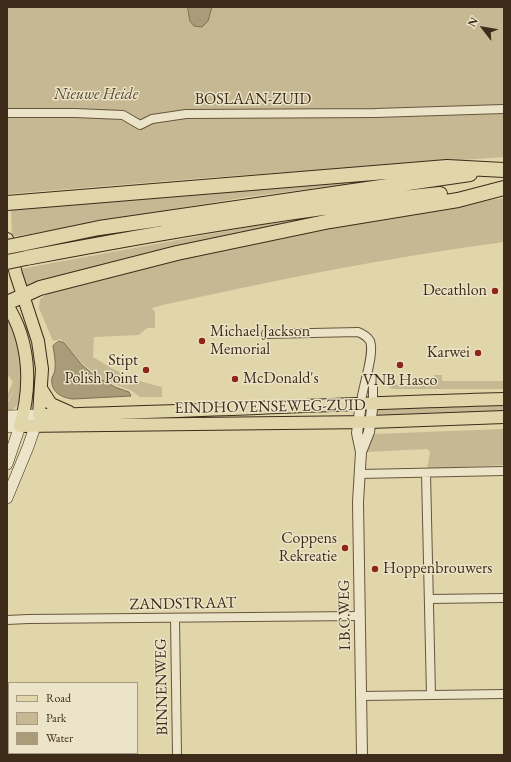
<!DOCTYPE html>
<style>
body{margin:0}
#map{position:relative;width:511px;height:762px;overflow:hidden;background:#e1d5aa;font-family:"EB Garamond",serif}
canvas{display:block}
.frame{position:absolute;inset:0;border:8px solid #3e2b1a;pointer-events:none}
.legend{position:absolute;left:8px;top:682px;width:130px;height:72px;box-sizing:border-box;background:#ece4c8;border:1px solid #a69a82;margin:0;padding:5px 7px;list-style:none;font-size:12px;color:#3e2b1a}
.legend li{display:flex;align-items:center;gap:8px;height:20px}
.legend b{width:20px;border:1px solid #a69a82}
.north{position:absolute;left:463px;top:8px;width:40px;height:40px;-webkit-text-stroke:3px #ece4c8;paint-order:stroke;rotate:301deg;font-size:11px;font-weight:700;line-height:16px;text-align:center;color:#3e2b1a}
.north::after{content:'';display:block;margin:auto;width:14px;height:18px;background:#3e2b1a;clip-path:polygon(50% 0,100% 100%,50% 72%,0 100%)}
</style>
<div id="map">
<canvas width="511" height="762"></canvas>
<div class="frame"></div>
<ul class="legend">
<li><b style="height:5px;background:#e1d5aa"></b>Road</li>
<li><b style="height:11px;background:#c5b892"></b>Park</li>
<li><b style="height:11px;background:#aa9b79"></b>Water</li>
</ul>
<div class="north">N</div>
</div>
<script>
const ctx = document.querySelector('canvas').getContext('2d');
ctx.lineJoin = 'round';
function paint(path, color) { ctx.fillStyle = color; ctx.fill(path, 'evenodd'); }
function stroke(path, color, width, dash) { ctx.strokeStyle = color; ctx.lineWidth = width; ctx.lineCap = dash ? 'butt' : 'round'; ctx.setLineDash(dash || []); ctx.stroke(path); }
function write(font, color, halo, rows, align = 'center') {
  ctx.font = font + ' "EB Garamond",serif'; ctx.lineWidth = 3; ctx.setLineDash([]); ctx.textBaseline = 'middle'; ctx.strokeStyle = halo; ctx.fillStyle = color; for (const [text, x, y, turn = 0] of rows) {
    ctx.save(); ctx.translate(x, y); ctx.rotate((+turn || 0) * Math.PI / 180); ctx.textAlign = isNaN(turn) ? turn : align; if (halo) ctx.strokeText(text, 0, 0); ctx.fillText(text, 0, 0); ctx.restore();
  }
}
const green = new Path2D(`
 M7,7H504V157L204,178L7,194Z
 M469,169L246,197L12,237L11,207Z
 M504,198V242C389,257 276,280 163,305L152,308L155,312V328H147L139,335L94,337L93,357C115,371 137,382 162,387V397H140L132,391L104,380L84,365L60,339L53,341L39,308L40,299L48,293L265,237L385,215Z
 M414,204L25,290L20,269L254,226Z
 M7,317C17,336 27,378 20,399C18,406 13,410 7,412V405L17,383L7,403V396L13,382L7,374Z
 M434,375H442V381H504V389H392L386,385L433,384Z
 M504,403V412L376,416L373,411L379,408Z
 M504,429V465L427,469L430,452L427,449L365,452L374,434Z`);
const water = new Path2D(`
 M188,7H212L208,21L202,27L194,26L190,21Z
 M59,341L64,343L82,365L95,376L115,387L129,392L131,396L73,399C61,398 50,391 52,378C53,375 55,372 55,369C56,361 54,353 53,346Z`);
const minor = new Path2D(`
 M7,113H75L123,115L140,125L152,119L186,114L375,113L504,109
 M266,334L358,332C363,334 367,336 370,341C375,355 362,387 361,403
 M368,374L373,382V402
 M426,473L431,695
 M360,474L504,471
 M430,599L504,598
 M175,618L177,755
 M7,620L28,619L360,616
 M362,696L504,694`);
const tertiary = new Path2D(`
 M361,403L357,433L361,452L358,502L362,755
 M361,452L369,432L373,402`);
const secondary = new Path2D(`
 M7,416L39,415L28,447L7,498
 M7,427L20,426L7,464`);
const primary = new Path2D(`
 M7,239L16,274L38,341L42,369L39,415C194,412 349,403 504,399
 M7,305C30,341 32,386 20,426L370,422L504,417
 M42,390L51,404L69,412`);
const motorway = new Path2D(`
 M7,203L447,167L504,170
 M22,244L99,228L470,174
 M26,258C163,232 301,208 440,194
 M7,303L40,288L177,253L330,221L458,200L504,188`);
const motorwayBridge = new Path2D(`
 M7,247L22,244
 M7,262L26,258`);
const markers = [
 [495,291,4,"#8f2418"],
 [202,341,4,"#8f2418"],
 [478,353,4,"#8f2418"],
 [400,365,4,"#8f2418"],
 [146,370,4,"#8f2418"],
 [235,379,4,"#8f2418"],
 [345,548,4,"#8f2418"],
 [375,569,4,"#8f2418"]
];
const parkNames = [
 ["Nieuwe Heide",96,95]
];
const streetNames = [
 ["BOSLAAN-ZUID",253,100],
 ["EINDHOVENSEWEG-ZUID",270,407,-1],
 ["ZANDSTRAAT",183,604,-1],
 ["I.B.C.WEG",345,615,-91],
 ["BINNENWEG",162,687,-91]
];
const poiNames = [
 ["Decathlon",487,291],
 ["Michael Jackson",210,332,"left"],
 ["Memorial",210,350,"left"],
 ["Karwei",470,353],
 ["Stipt",138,361],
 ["Polish Point",138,379],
 ["McDonald's",243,379,"left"],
 ["VNB Hasco",400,381,"center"],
 ["Coppens",337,539],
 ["Rekreatie",337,557],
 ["Hoppenbrouwers",383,569,"left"]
];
paint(green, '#c5b892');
paint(water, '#aa9b79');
stroke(water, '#7f6e53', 1);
stroke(minor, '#67563e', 10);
stroke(tertiary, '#67563e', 12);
stroke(secondary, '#3e2b1a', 12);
stroke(primary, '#3e2b1a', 14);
stroke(motorway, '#3e2b1a', 16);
stroke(minor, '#ece4c8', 8);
stroke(tertiary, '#ece4c8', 10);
stroke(secondary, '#ece4c8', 11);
stroke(primary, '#e1d5aa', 12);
stroke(motorway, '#e1d5aa', 14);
stroke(motorwayBridge, '#3e2b1a', 16, []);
stroke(motorwayBridge, '#e1d5aa', 14);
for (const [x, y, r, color] of markers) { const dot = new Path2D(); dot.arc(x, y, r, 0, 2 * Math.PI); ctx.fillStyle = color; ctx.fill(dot); stroke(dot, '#ece4c8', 1.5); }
write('italic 16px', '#594732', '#ece4c8', parkNames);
write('16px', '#3e2b1a', '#ece4c8', streetNames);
write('16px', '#3e2b1a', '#ece4c8', poiNames, 'right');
</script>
